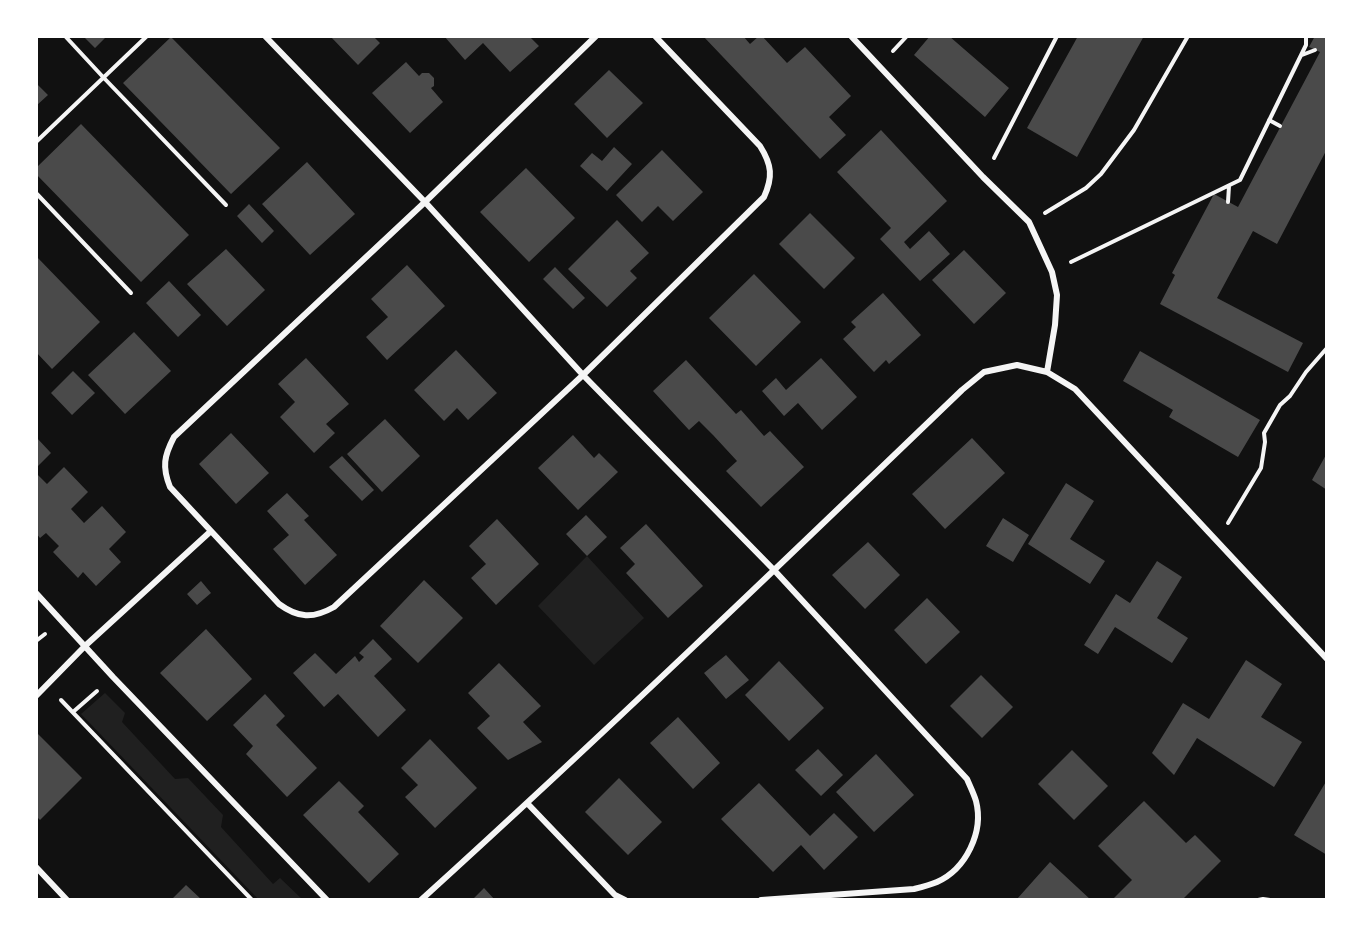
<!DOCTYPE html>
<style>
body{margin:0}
#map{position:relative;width:1363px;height:936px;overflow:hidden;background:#111;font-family:"Alegreya Sans",sans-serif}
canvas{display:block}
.frame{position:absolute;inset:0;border:38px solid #fff;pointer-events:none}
</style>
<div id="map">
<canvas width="1363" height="936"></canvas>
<div class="frame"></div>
</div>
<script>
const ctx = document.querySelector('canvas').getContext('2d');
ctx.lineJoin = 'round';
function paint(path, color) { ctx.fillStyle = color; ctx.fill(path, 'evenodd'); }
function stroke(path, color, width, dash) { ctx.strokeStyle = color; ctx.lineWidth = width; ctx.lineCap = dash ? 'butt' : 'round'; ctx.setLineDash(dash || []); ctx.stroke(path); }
const green = new Path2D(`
 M587,556L644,618L594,665L538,606Z
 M105,693L125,713L122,722L175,779L188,778L223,815L221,827L273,884L280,878L303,900H259L81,714Z`);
const building = new Path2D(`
 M83,36H107L95,48Z
 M330,36H373L380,43L358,65Z
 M444,36H529L539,46L510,72L483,43L465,60Z
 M703,36H743L750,44L759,36H762L787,63L805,47L851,96L829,117L846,135L820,159Z
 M930,36H949L1009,88L985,117L914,55Z
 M1078,36H1144L1077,157L1027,128Z
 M1315,36H1327V149L1277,244L1253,231L1217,298L1303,343L1288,372L1160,304L1175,275L1172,273L1214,194L1238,207L1320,52L1309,47Z
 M171,37L280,148L231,194L123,83Z
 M406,62L419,76L422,73H429L434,78V86L431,88L443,102L410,133L372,93Z
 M609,70L643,103L607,138L574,104Z
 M36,83L48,95L36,106Z
 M81,124L189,235L141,282L36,174V168Z
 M881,130L947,201L904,242L910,249L929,231L950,254L920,281L880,239L891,228L837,172Z
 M614,147L632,164L607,191L580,166L592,153L602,161Z
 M662,150L703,192L673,221L658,206L642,222L616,195Z
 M307,162L355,214L310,255L262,204Z
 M526,168L575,218L529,262L480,212Z
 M249,204L274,231L262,243L237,216Z
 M810,213L855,258L824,289L779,244Z
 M617,220L649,253L630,271L637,278L607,307L568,269Z
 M226,249L265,290L227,326L187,284Z
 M964,250L1006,293L974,324L932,280Z
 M36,256L100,322L52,369L36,352Z
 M407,265L445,306L387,360L366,337L388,317L371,299Z
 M555,267L585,298L573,309L543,279Z
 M754,274L801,322L756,366L709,318Z
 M169,281L201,315L178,337L146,303Z
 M883,293L921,335L889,364L886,360L874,372L843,339L856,327L851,322Z
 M134,332L171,371L125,414L88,375Z
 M456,350L497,393L468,420L457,408L444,421L414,390Z
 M1140,351L1260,420L1238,457L1169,417L1173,410L1123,381Z
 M306,358L349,404L326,424L335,433L314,453L280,417L295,402L278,384Z
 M821,358L857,397L822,430L798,403L784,416L762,391L776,378L786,390Z
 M686,360L736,414L741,410L764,436L770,431L804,467L761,507L726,471L737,461L713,435L699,421L689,430L653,391Z
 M73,371L95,393L72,415L51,393Z
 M385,419L420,456L382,492L347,454Z
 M231,433L269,473L236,504L199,464Z
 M573,435L594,458L599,453L618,472L578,510L538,468Z
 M36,437L51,453L36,468Z
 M972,438L1005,473L945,529L912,494Z
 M1327,453V490L1312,480Z
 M342,456L374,490L362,501L329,467Z
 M64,467L88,492L71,509L84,523L102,506L126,532L109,549L121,562L96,586L83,572L78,578L53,552L59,546L46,533L40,538L36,533V473L47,484Z
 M1066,483L1094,501L1070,539L1105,561L1090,584L1028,544Z
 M287,493L309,516L304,520L337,555L305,585L273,549L289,535L267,511Z
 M586,515L607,537L587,556L566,534Z
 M1003,518L1029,535L1013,562L986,546Z
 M497,519L539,564L496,605L471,578L486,564L469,546Z
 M646,524L703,586L668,618L626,573L635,564L620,548Z
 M868,542L900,575L865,609L832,575Z
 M1157,561L1182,577L1157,618L1188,638L1172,663L1115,627L1098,654L1084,645L1116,594L1130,603Z
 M424,580L463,618L418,663L380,626Z
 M201,581L211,593L197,605L187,594Z
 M927,598L960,632L926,664L894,630Z
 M206,629L252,679L207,721L160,673Z
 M373,639L392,659L374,676L406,710L378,737L338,694L324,707L293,673L315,653L336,674L355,656L359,662L364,657L359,653Z
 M726,655L749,680L726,699L704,673Z
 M1246,660L1282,684L1261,717L1302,742L1274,787L1197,738L1174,775L1152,753L1183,703L1209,719Z
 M779,661L824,708L789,741L745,695Z
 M499,663L541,706L523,722L542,742L508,760L477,728L490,716L468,693Z
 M981,675L1013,707L982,738L950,706Z
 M265,694L285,716L276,725L317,768L287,797L246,754L253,746L233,725Z
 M678,717L720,763L693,789L650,743Z
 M38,734L82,778L40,820L36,816V735Z
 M430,739L477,788L435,828L405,797L418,785L401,768Z
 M818,749L843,775L821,796L795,770Z
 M1072,750L1108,786L1074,820L1038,784Z
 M876,754L914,795L874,832L836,792Z
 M619,778L662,822L628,855L585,812Z
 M1327,780V855L1294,835Z
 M339,781L364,806L358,812L399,854L369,883L303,815Z
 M759,783L810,836L834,813L858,837L824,870L801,845L773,872L721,819Z
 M1144,801L1186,843L1195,835L1221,861L1182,900H1115L1113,899L1132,880L1098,846Z
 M1050,862L1091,900H1018L1017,899Z
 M186,885L202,900H171Z
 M484,888L495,900H472Z`);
const path = new Path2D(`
 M65,36L103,77L226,205
 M893,51L907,36
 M1302,55L1315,50
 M1269,120L1280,126
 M36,142L147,36
 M994,158L1057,36
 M36,193L131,293
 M1228,202L1229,186
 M1045,213L1086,188L1101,174L1134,130L1188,36
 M1071,262L1240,180L1306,45V36
 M1228,523L1261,468L1265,442L1264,433L1280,405L1290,396L1306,372L1327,348
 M36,641L45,634
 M61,700L252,900
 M73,712L97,691
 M1258,900L1263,899L1270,900`);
const minor = new Path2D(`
 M265,36L425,202L583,375L774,570L967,779C970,786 974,794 976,801C984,832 966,869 937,882C930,885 922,887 914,889L761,900
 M596,36L425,202L174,437C164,456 162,467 170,487L279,604C298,618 313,619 334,607L583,375L764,197C773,177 772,165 760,146L655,36
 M851,36L983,177L1029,222L1052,272L1057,295L1055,325L1047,372
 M36,593L113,677L327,900
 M36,696L85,646L211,531
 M527,803L615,895L625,900
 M36,867L67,900
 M421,900C605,733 783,562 962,390L984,372L1017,365L1047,372L1075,389L1327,659`);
paint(green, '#202020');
paint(building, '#4a4a4a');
stroke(path, '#f5f5f5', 4);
stroke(minor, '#f5f5f5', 6);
</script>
